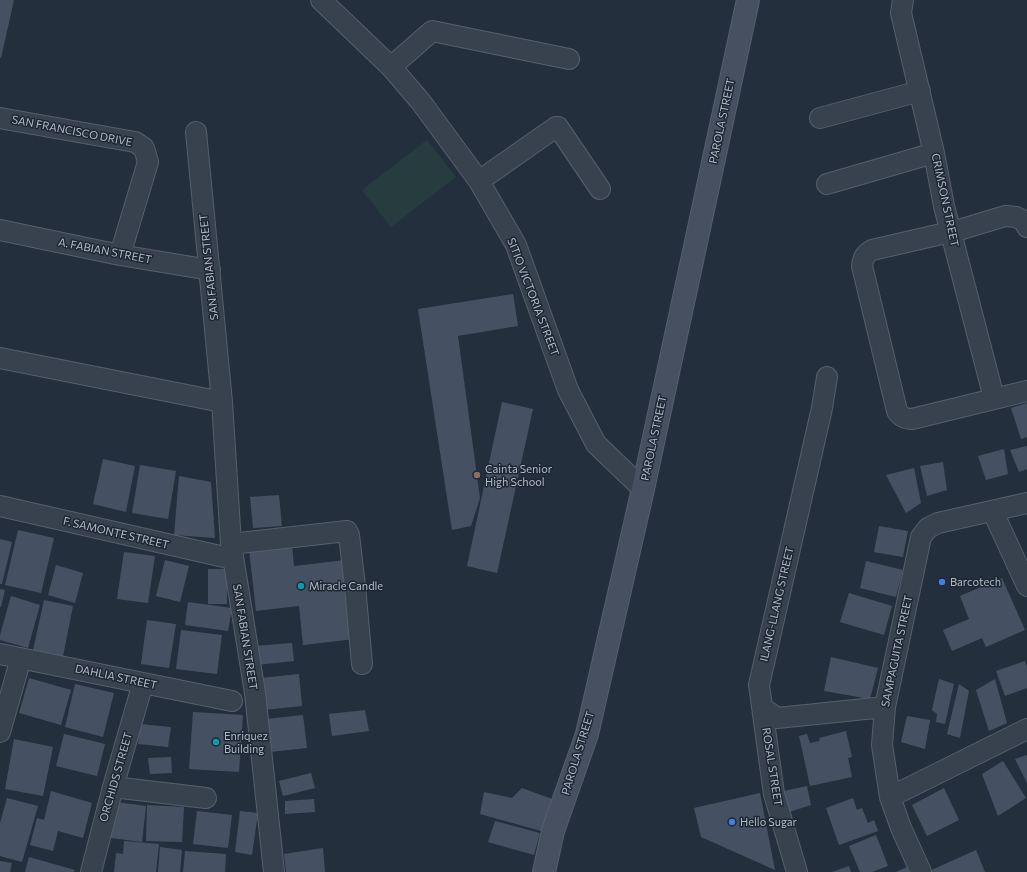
<!DOCTYPE html>
<style>
body{margin:0}
canvas{display:block;background:#242f3e}
</style>
<canvas width="1027" height="872"></canvas>
<script>
const ctx = document.querySelector('canvas').getContext('2d');
ctx.lineJoin = 'round';
function paint(path, color) { ctx.fillStyle = color; ctx.fill(path, 'evenodd'); }
function stroke(path, color, width, dash) { ctx.strokeStyle = color; ctx.lineWidth = width; ctx.lineCap = dash ? 'butt' : 'round'; ctx.setLineDash(dash || []); ctx.stroke(path); }
function write(font, color, halo, rows, align = 'center') {
  ctx.font = font + ' Commissioner,sans-serif'; ctx.lineWidth = 3; ctx.setLineDash([]); ctx.textBaseline = 'middle'; ctx.strokeStyle = halo; ctx.fillStyle = color; for (const [text, x, y, turn = 0] of rows) {
    ctx.save(); ctx.translate(x, y); ctx.rotate((+turn || 0) * Math.PI / 180); ctx.textAlign = isNaN(turn) ? turn : align; if (halo) ctx.strokeText(text, 0, 0); ctx.fillText(text, 0, 0); ctx.restore();
  }
}
const green = new Path2D(`
 M427,140L456,177L391,227L362,190Z`);
const building = new Path2D(`
 M0,0H14L1,58L0,57Z
 M513,294L518,326L458,336L480,498L471,526L452,530L418,309Z
 M502,402L533,409L497,573L467,566Z
 M1027,403V437L1021,439L1011,408Z
 M1027,446V469L1019,472L1010,450Z
 M1004,449L1008,474L986,480L978,456Z
 M103,459L135,466L126,512L93,504Z
 M943,462L947,490L927,496L920,466Z
 M140,465L176,471L168,519L132,513Z
 M914,468L921,503L906,513L886,475Z
 M179,476L211,482L215,538L174,535Z
 M279,495L282,526L253,528L250,497Z
 M879,526L908,531L903,557L874,552Z
 M18,530L54,538L41,593L5,585Z
 M0,539L12,542L2,584H0Z
 M292,545L294,566L346,560L355,639L303,645L299,606L256,611L249,550Z
 M124,552L155,556L148,603L117,599Z
 M165,560L189,566L180,602L156,596Z
 M866,561L903,570L896,597L860,588Z
 M56,565L83,573L75,603L48,595Z
 M208,569H227V604H208Z
 M1002,578L1025,630L986,647L982,638L952,651L943,630L969,619L960,596Z
 M0,589L5,590L1,607H0Z
 M849,593L892,606L884,635L840,622Z
 M11,596L40,605L28,648L0,640V635Z
 M44,600L73,606L63,656L33,650Z
 M188,602L232,608L228,631L185,625Z
 M147,620L176,624L169,668L141,664Z
 M181,630L222,635L217,674L176,669Z
 M292,643L294,661L256,665L254,646Z
 M831,657L878,668L870,699L824,691Z
 M1025,661L1027,667V688L1005,696L996,671Z
 M299,674L302,706L263,710L260,678Z
 M29,678L71,690L61,725L19,713Z
 M939,679L954,684L945,724L936,722L937,714L932,710Z
 M995,679L1007,723L989,731L976,690Z
 M75,684L114,693L103,737L65,727Z
 M959,684L969,691L960,738L947,734Z
 M365,710L369,731L332,736L329,714Z
 M193,712L243,715L239,772L189,769Z
 M303,715L307,748L270,752L266,719Z
 M907,716L930,720L925,749L901,742Z
 M140,724L171,727L168,747L138,744Z
 M846,731L852,757L848,758L852,777L810,786L799,736L807,734L810,743L820,741L819,738Z
 M64,734L105,744L97,776L56,766Z
 M14,739L53,747L43,796L5,789Z
 M1027,755V783L1015,759Z
 M171,757L172,773L150,774L148,758Z
 M1003,761L1026,798L998,816L982,774Z
 M311,773L315,788L283,796L279,781Z
 M807,786L811,805L783,814L779,792Z
 M522,788L552,799L541,831L480,814L484,792L512,798Z
 M944,788L959,820L927,836L912,805Z
 M51,791L92,803L83,838L58,831L53,851L30,845L37,818L44,820Z
 M760,793L775,870L701,837L694,808Z
 M7,798L38,806L22,862L0,856V823Z
 M853,798L857,810L862,808L868,823L874,820L878,831L839,845L826,808Z
 M314,799L315,812L285,814V801Z
 M116,802L146,806L142,842L111,838Z
 M147,805L184,807L182,842L146,841Z
 M197,811L232,815L228,848L193,844Z
 M240,811L258,813L252,855L235,852Z
 M495,821L540,833L534,855L488,842Z
 M876,835L888,866L872,872H860L849,846Z
 M124,841L159,844L156,872H114L116,853L123,854Z
 M160,847L182,850L180,872H158Z
 M323,848L325,872H286L284,854Z
 M976,850L985,872H927Z
 M185,851L226,854L225,872H183Z
 M29,857L75,870L74,872H25Z
 M0,861L12,863L10,872H0Z
 M849,866L851,872H832Z
 M907,867L909,872H896Z`);
const street = new Path2D(`
 M321,0L391,67L421,102L479,181L516,245L568,390L596,444L643,489
 M903,0L901,13L934,153L944,206L994,398
 M391,67L432,31L569,59
 M0,118L135,142L144,148L148,162L120,255
 M820,118L920,91
 M196,132L222,402L231,544L255,693L274,872
 M479,181L556,127H558L600,189
 M827,184L934,153
 M1027,227L1024,221L1016,217L1005,216L959,230L872,250C865,254 863,258 862,266L897,411C901,417 905,419 912,419L1027,391
 M0,230L120,255L210,270
 M0,358L222,402
 M0,506L233,559
 M993,512L1027,586
 M231,544L347,531L349,535L355,586L362,664
 M0,654L232,701
 M763,708L777,718L885,707
 M0,732L21,658
 M113,787L206,798
 M890,797L1027,729
 M91,872L113,787L143,683
 M797,872L774,794L759,685L822,408L827,377
 M921,872L901,828L890,797L882,745L885,707L921,537L928,528L938,523L1027,503`);
const secondary = new Path2D(`
 M544,872L553,831L587,734L643,489L748,0`);
const markers = [
 [477,475,4,"#8d6e63"],
 [942,582,4,"#3f7fe0"],
 [301,586,4,"#0f9aa8"],
 [216,742,4,"#0f9aa8"],
 [732,822,4,"#3f7fe0"]
];
const streetNames = [
 ["PAROLA STREET",722,121,-78],
 ["SAN FRANCISCO DRIVE",72,131,11],
 ["CRIMSON STREET",945,200,78],
 ["A. FABIAN STREET",105,251,11],
 ["SAN FABIAN STREET",209,267,-96],
 ["SITIO VICTORIA STREET",533,297,69],
 ["PAROLA STREET",654,438,-78],
 ["F. SAMONTE STREET",116,533,13],
 ["ILANG-LLANG STREET",777,604,-77],
 ["SAN FABIAN STREET",245,637,81],
 ["SAMPAGUITA STREET",897,651,-78],
 ["DAHLIA STREET",116,677,12],
 ["PAROLA STREET",578,753,-73],
 ["ROSAL STREET",772,767,81],
 ["ORCHIDS STREET",116,777,-74]
];
const poiNames = [
 ["Cainta Senior",485,469],
 ["High School",485,482],
 ["Barcotech",950,582],
 ["Miracle Candle",309,586],
 ["Enriquez",224,736],
 ["Building",224,749],
 ["Hello Sugar",740,822]
];
paint(green, '#263c3f');
paint(building, '#455162');
stroke(street, '#565f6c', 22);
stroke(secondary, '#565f6c', 24);
stroke(street, '#38414e', 20);
stroke(secondary, '#465061', 22);
for (const [x, y, r, color] of markers) { const dot = new Path2D(); dot.arc(x, y, r, 0, 2 * Math.PI); ctx.fillStyle = color; ctx.fill(dot); stroke(dot, '#1d2633', 1.5); }
write('11px', '#b4bcc9', '#1d2633', streetNames);
write('11px', '#b4bcc9', '#1d2633', poiNames, 'left');
</script>
